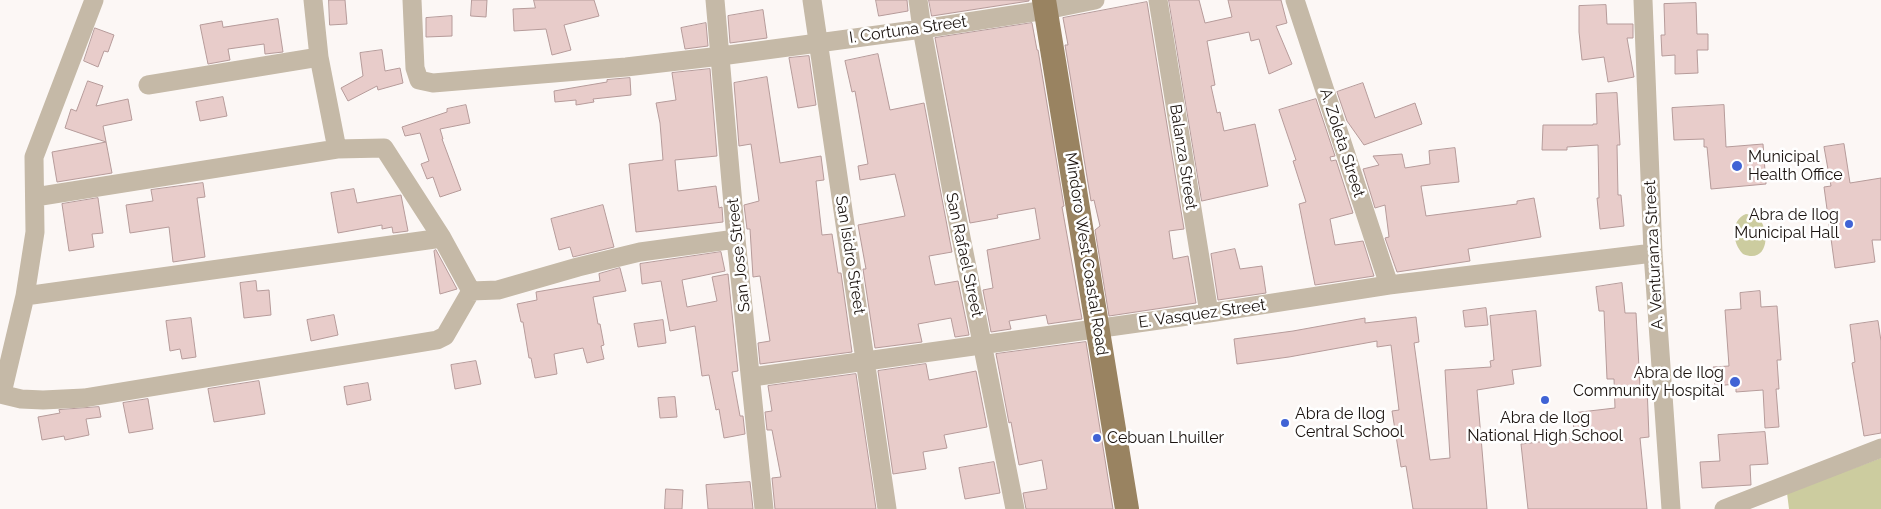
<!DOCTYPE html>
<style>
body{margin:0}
canvas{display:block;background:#fcf7f5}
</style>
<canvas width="1881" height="509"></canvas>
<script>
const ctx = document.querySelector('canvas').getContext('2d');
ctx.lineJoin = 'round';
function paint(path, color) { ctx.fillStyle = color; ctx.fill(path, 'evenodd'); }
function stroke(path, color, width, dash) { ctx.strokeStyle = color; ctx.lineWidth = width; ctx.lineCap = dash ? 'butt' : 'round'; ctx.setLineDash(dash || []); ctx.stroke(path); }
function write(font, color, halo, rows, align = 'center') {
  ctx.font = font + ' Raleway,sans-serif'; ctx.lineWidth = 5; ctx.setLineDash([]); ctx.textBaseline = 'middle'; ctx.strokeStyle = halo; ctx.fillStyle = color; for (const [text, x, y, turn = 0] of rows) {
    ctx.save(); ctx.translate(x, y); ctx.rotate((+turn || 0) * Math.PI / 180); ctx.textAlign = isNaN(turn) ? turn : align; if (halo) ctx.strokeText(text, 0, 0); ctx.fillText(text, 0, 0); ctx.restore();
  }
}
const green = new Path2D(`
 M1746,214L1757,216C1771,229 1769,265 1743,254C1732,243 1730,220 1746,214Z
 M1881,458V509H1789L1787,493Z`);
const building = new Path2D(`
 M329,0H345L347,24L330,25Z
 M472,0H487L486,17L471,16Z
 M534,0H594L599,16L564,25L571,50L552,55L546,29L514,31L513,9L535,8Z
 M876,0H907L908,11L879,16Z
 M929,0H1029V1L932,16Z
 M1169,0H1199L1205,23L1232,17L1228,0H1281L1287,23L1276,26L1292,64L1269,74L1259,39L1251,41L1249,32L1207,41L1215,85L1211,86L1217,113L1220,112L1224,131L1255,124L1268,186L1202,201Z
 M1147,2L1184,229L1169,231L1173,259L1188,256L1196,303L1109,316L1095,230L1100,226L1094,200L1091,201L1065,45H1068L1063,18Z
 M1696,3L1697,34H1708V50H1697L1698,73L1675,74V55L1662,56L1661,35H1665L1664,4Z
 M1606,5L1607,24H1633V38H1627L1634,77L1608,82L1604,57L1582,60L1579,32V6Z
 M763,10L767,38L730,43L728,16Z
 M452,16V36L426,37V18Z
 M278,19L283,52L265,54L264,44L228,49L230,60L208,64L200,25L222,21L223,27Z
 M706,23L708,46L685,49L681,28Z
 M1032,23L1037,50H1038L1064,206L1062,207L1082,319L1048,324L1046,315L1009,321L1011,329L991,332L983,290L993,288L987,250L1040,239L1035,208L997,215L998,218L970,223L935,38Z
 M95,28L114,35L108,52L104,51L98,67L84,61Z
 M382,50L385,71L400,68L403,83L378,90L377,86L348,101L341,88L363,76L360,53Z
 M878,54L890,110L924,103L952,252L929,256L935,285L958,281L969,335L955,337L951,318L918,324L922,342L875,348L863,269H866L858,225L905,216L895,174L860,180L858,166L868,164L855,91L852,92L845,61Z
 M809,56L816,105L798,108L789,58Z
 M710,69L717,156L675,160L678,191L716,186L719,208L722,207L723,222L636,232L629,164L663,160L660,123L656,103L676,100L672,73Z
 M767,77L780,163L821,156L824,180L816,181L822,235L832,234L838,273H841L852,352L760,364L758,343L770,341L760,276L753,277L750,229H747L744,205L759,201L751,144L739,146L734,83Z
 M630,78L631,95L593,99L594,102L576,105V100L555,102L554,91L607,82V80Z
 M88,81L103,86L96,106L128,99L132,120L103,126L112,173L57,182L52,152L106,142L65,128L71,109L76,111Z
 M1363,83L1375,118L1415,103L1422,124L1364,145L1347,121L1337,92Z
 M1617,93L1620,145H1617L1618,195H1621L1624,226L1600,229L1597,198H1599L1598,145L1567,147V150H1542L1543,125H1593V124H1597L1596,94Z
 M223,97L227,116L200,121L196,102Z
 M1316,99L1335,156L1330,157L1331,161L1336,160L1353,213L1330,219L1335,245L1363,241L1374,276L1315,285L1299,204L1306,202L1293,161L1296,160L1279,110Z
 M466,105L470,123L440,129L443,139H442L461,190L440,197L433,177L427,179L421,164L429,161L420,133L405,136L402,127L447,112V109Z
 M1724,105L1726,147L1763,144L1766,184L1711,189L1707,147H1704V139L1674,140L1672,108Z
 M1844,144L1850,183L1881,178V240H1872L1875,262L1835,268L1824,187L1831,186L1824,147Z
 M1455,148L1459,182L1421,186L1426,216L1517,204V201L1534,198L1541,237L1468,249L1470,261L1397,272L1385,238L1389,237L1385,205L1375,208L1363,169L1379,165L1373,156L1402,154L1405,168L1430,164L1429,151Z
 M203,183L205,197L197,198L205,257L173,262L169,227L130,233L126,205L153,201L151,190Z
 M354,189L357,203L401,195L408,231L393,233L392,227L382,229V225L338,233L331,193Z
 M98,198L103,233L92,234L94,247L69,251L62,204Z
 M603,205L614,247L573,257L570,247L559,250L551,219Z
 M1235,249L1240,269L1262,266L1266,293L1218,300L1211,254Z
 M436,250L457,289L440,294L434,251Z
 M721,252L725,271L682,280L687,307L717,301L712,277L728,274L738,371L732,372L740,416H743L745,434L724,438L719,409L716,410L709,375L702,376L695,326L670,331L661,281L642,284L640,264Z
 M620,268L626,291L593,297L598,324H600L604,345L601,346L604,359L587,363L583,348L554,354L557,374L535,378L531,358H529L523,322H521L517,304L537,300L536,292L600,281L599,274Z
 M256,281L257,291L269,290L271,315L244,318L240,283Z
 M1622,283L1625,313H1636L1640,386H1647L1649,437L1640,438L1647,509H1528L1521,444L1575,438L1572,413L1615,408L1614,379H1607L1604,311H1599L1596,287Z
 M1760,291L1761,307L1777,306L1781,360H1777L1779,389H1776L1779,427L1765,428L1763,390L1736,392V384L1715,386L1713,367L1729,366L1725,310L1741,309L1740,293Z
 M1486,308L1488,325L1465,327L1463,311Z
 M1536,311L1541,366L1512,370L1514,384L1477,390L1487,509H1413L1406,466L1401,467L1392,411L1399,410L1391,345L1377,347V341L1289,357L1237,364L1234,339L1293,331L1365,318V323L1416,317L1419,342L1414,343L1430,460L1450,458L1445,370L1491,367L1490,361L1494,360L1490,316Z
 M334,315L338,335L311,341L307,320Z
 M191,318L196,357L182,359L180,349L170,351L166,321Z
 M663,320L666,343L638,347L634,324Z
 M1878,321L1881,341V433L1864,436L1852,363L1855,362L1850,325Z
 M1086,342L1113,509H1026L1023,493L1047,489L1042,460L1019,465L1011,422L1009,423L996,354Z
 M476,361L481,384L455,389L451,365Z
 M926,364L929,380L976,371L987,427L944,435L947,448L923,452L926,469L893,474L878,371Z
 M856,374L876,509H775L772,478L781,477L772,430H767L765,412L772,411L768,386Z
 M259,381L265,414L214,422L208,389Z
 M368,383L371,400L347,405L344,387Z
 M675,397L677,417L660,418L658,398Z
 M148,399L153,429L129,433L123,403Z
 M99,407L101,417L86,419L89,435L65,440L64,436L42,440L38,417L60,413L59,410Z
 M1765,432L1768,464L1750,465L1751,485L1702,488L1700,462L1720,461L1718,435Z
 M994,462L1000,493L965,499L959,468Z
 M750,482L753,509H708L706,485Z
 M666,489L683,490L682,509H665Z`);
const minor = new Path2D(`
 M313,0L319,57L337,149
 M412,0L415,68L419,80L433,83L626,67L721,56L922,29L1046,10L1095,0
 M715,0L736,239L764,509
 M812,0L887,509
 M918,0L922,29L952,192L1015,509
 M1158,0L1209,313
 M1295,0L1389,285
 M1643,0L1653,253L1671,509
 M148,85L319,57
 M35,197L337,149L384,148L442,238L471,291
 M471,291L498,290L578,267L640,252L736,239
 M25,296L442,238
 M752,377L1209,313L1389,285L1653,253
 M2,393L25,296L35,232L34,157L94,0
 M0,394L21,399L43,400L84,398L437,340L445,336L471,291
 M1724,509L1881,448`);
const major = new Path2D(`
 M1044,0L1127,509`);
const markers = [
 [1737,166,6,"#4063d5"],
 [1849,224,5,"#4063d5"],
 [1735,382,6,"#4063d5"],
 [1545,400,5,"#4063d5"],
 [1285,423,5,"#4063d5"],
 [1097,438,5,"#4063d5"]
];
const streetNames = [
 ["I. Cortuna Street",908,30,-8],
 ["A. Zoleta Street",1342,143,72],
 ["Balanza Street",1183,157,81],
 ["Mindoro West Coastal Road",1086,254,81],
 ["San Jose Street",739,255,-96],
 ["San Isidro Street",850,255,81],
 ["San Rafael Street",964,255,78],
 ["A. Venturanza Street",1654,255,-93],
 ["E. Vasquez Street",1202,314,-8]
];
const poiNames = [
 ["Municipal",1748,157],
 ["Health Office",1748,175],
 ["Abra de Ilog",1839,215,"right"],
 ["Municipal Hall",1839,233,"right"],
 ["Abra de Ilog",1724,373,"right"],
 ["Community Hospital",1724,391,"right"],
 ["Abra de Ilog",1295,414],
 ["Central School",1295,432],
 ["Abra de Ilog",1545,418,"center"],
 ["National High School",1545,436,"center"],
 ["Cebuan Lhuiller",1107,438]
];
paint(green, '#cccc9f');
paint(building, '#e8ccca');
stroke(building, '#b69b9a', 1);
stroke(minor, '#c5b9a7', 19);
stroke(major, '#998361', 24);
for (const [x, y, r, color] of markers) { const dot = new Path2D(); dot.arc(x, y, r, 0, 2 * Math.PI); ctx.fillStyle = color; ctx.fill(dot); stroke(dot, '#fff', 2); }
write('16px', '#1b130f', '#fff', streetNames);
write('16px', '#1b130f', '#fff', poiNames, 'left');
</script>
